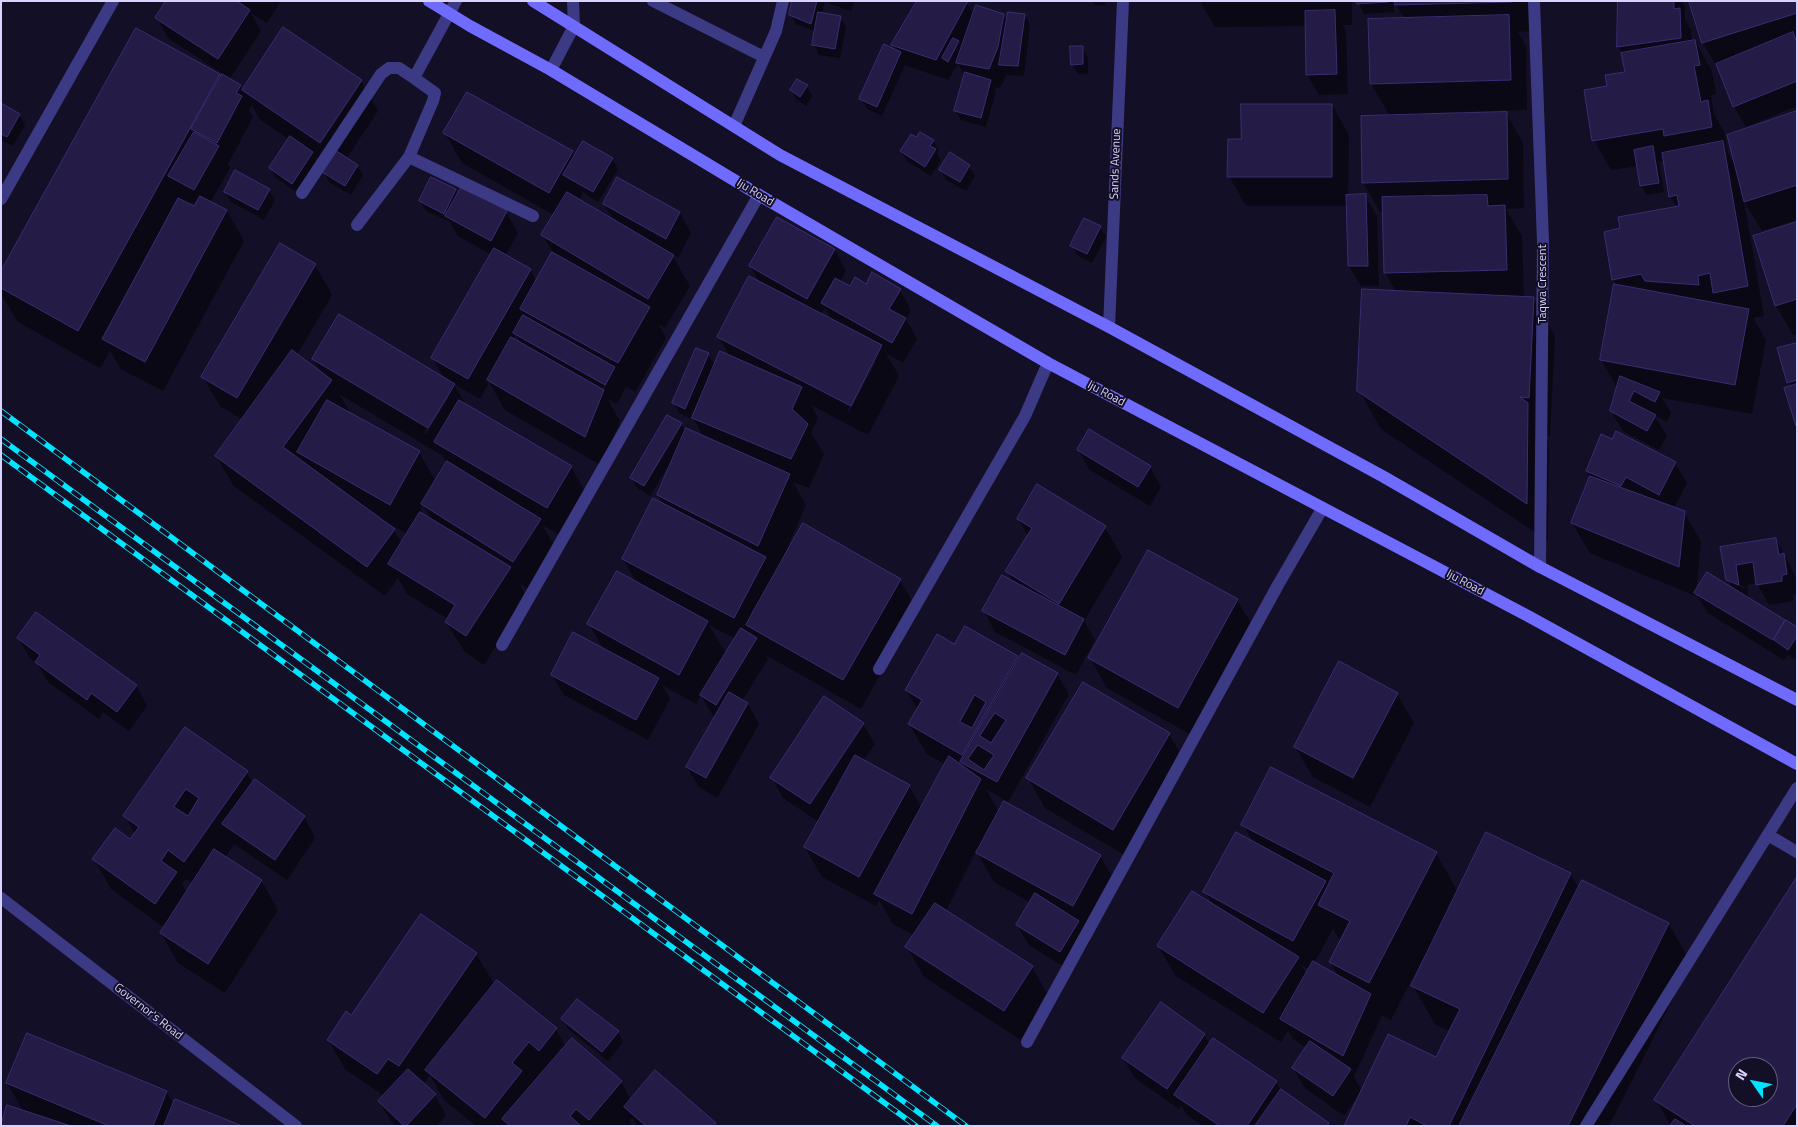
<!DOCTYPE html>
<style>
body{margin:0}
#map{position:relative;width:1798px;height:1127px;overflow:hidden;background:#130f26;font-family:"Titillium Web",sans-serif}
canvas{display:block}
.frame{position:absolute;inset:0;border:2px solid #d9d4ff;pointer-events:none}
.north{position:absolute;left:1728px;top:1057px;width:50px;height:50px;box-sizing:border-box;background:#130f26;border:1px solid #625e7d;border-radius:50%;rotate:303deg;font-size:14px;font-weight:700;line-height:20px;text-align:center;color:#d9d4ff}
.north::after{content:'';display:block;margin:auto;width:18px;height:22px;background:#00e5ff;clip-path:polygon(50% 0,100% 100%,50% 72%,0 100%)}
</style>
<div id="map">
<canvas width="1798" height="1127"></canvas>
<div class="frame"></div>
<div class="north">N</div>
</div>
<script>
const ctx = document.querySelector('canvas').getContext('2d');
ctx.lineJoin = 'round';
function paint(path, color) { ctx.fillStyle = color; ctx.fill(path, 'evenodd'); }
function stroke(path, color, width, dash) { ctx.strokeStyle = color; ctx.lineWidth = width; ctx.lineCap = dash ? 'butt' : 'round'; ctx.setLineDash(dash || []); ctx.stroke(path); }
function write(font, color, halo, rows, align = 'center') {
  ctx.font = font + ' "Titillium Web",sans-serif'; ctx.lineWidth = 4; ctx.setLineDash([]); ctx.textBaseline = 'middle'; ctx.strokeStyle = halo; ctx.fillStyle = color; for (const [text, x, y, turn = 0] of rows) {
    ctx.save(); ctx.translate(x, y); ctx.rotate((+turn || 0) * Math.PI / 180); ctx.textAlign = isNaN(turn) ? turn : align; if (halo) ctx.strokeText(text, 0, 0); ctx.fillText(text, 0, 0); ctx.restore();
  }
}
const shadow = new Path2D(`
 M239,1H281L267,23L251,13L261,31L229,80L240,86L243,90L361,81L378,111L346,159L357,166L363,175L351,195L329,182L324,172L327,165L315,156L318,162L298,193L276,178L271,168L289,139L260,120L252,105L249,110L253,117L228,164L230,168L210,203L227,211L244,241L163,391L121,369L110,351L100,368L18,322L1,294V274L219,75L221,78L223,74L168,38L157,18L241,6ZM192,202L196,204L194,208L190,206Z
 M794,1H825L822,14L840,18L846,27L840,58L819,55L814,45L816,32L796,24L790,14Z
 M828,1H855L851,11L830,4Z
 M917,1H965L974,14L1003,15L1008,24L1025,16L1030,25L1024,76L1006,75L1000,88L994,87L996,91L986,127L961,120L955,110L965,76L958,64L948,80L905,65L882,116L867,109L861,99L897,52L893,45L918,2Z
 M1092,1H1105V5H1095Z
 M1200,1H1352V25H1343L1346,32L1348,94L1319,95L1307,74L1306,26L1215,27Z
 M1358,1H1393L1394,12L1364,14Z
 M1396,1H1528L1529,31L1518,32L1526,46L1527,110L1422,113V115L1506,113L1523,143L1524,208L1506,209L1522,236L1524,297L1533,298L1555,336L1550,436L1545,435L1549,442L1548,541L1381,429L1359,390L1396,292L1385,273L1384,212H1380L1363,182L1390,116L1371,84L1369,20L1405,19L1396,5Z
 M1619,1H1682L1685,7V19L1691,30L1692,41H1695L1712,71L1716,94L1711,95L1714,114L1724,132L1728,153L1735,165L1797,112V220L1762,231L1744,201L1764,316L1753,318L1766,340L1752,414L1662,398L1671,413L1667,422L1654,415L1667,436L1659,450L1623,431L1611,411L1618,389L1601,360L1617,286L1613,279L1621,229L1677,207L1670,196L1664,161L1659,162L1664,192L1647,195L1641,186L1638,166L1611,170L1594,140L1608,87L1626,73L1623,55L1619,47Z
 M1690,1H1797V106L1746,127L1734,107L1720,72L1703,43Z
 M1082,47L1088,57V74H1078L1072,64Z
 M807,86L812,96L806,106L797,100L791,90Z
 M1,105L19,115L25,125L13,146L1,140Z
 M1332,105L1349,135L1348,196H1365L1377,216L1379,286H1361L1349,266L1347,206H1246L1229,176L1242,140Z
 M445,133L572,152L575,158L612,159L618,169L598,202L583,192L579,200L614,221L604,204L618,178L680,213L691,233L678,258L672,255L690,286L665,328L658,323L666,338L635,392L626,387L617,404L608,400L620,421L602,466L505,410L489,382L480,399L454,384L467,406L571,467L588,497L564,537L542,525L557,550L531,591L519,583L527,598L484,665L464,651L446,622L448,619L407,594L398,578L385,596L234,486L216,456L243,420L220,406L203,377L315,265L332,295L297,355L322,373L313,359L444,379L433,358L492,255L458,236L450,222L426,211L420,201L455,190L458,195L462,188L506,212L518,233L505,256L530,270L537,282L553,253L543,235L554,215L462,163ZM516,335L521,343L513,339ZM608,378H610L603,391L601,390ZM339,394L443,456L447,463L436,482L419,452L347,412L349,410ZM446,397H449L426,434L424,433ZM423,505L432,521L419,513ZM384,521L408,534L402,544L394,530L383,522Z
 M933,141L939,151L937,154L941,160L931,176L907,161L901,151Z
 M969,166L975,176L966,191L946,180L941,170Z
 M269,190L275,200L264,220L231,202L225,192Z
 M777,219L835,250L846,271L840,282L850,288L866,285L900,290L911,310L906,320L917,339L903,363L886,353L899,376L868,435L811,405L818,418L811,433L824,454L809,488L793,482L806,505L784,555L900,580L917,609L861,709L766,655L768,659L742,701L748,704L759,724L717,798L699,787L687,767L716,717L713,716L701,695L696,704L662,685L670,699L648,740L564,695L552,675L604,650L589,624L637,583L623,559L664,505L658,495L674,459L673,458L650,496L637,488L631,478L681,424L686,433L704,438L693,418L699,404L697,403L690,418L679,413L674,403L708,354L715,366L730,357L719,337L760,283L750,266ZM825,308L832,320L821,315ZM873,361H876L849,412L847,411ZM709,625L736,639L726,654Z
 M1797,224V334L1793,335L1776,306Z
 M1100,227L1106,237L1092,263L1078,256L1072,246Z
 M1797,344V424L1791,387L1779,349Z
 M1078,450L1150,467L1161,487L1150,506L1090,470Z
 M1675,463L1687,483L1674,508L1684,512L1701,542L1696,592L1733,589L1727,579L1722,548L1776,539L1795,575L1797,594L1793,595V601L1769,605L1757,583L1747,585L1749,599L1784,621L1786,623L1797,628V655L1794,659L1788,655L1784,660L1708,613L1696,594V596L1590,553L1572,523L1591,478L1587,471ZM1734,582L1745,587L1744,589L1734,584Z
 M1018,519L1105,527L1122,557L1084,621L1095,640L1076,675L995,632L984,611L1014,583L1007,571L1028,536Z
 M1237,600L1255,630L1195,737L1107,688L1090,658Z
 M18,638L136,685L147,706L129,731L103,712L99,719L48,682L37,663L30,658Z
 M955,645L1017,657L1019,661L1057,674L1069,694L1008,802L986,789L999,812L1100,856L1118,886L1084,932L1090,942L1072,972L1029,945L1017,925L1031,903L994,882L976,851L946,911L1032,967L1049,997L1021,1040L924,977L907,947L915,936L893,924L879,900L876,906L822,877L805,847L819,822L783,798L772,778L863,724L875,744L863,761L909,786L922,809L946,765L927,754L909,724L918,710L906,690Z
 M1397,694L1414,723L1370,807L1313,777L1295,747Z
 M186,729L247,772L253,784L304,817L315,838L287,880L234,844L225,858L261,880L278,910L225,993L178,963L161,933L165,928L111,889L94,859L130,841L135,834L125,816ZM186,879L193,884L187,893L182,884Z
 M1169,734L1186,764L1131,859L1045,808L1028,778Z
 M1243,825L1436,853L1458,892L1570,874L1579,888L1582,882L1669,924L1691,963L1609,1126H1345L1359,1097L1358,1096L1344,1116L1305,1088L1293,1068L1307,1048L1293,1039L1288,1030L1281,1042L1176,976L1158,946L1213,905L1205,892L1254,843ZM1333,929L1341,942L1330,962L1339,977L1314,963ZM1425,954L1427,955L1413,986L1435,1024L1450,1032L1437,1059L1362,1091L1354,1077L1382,1015L1391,1020ZM1301,965L1309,969L1307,974Z
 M1797,879V1126H1671L1656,1100ZM1738,1067H1768V1097H1738Z
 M476,954L495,985L556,1029L566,1047L621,1082L631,1100L715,1123L717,1126H637L632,1118L629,1122L633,1126H476L444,1100L430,1075L423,1085L435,1095L446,1115L437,1126H395L391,1121L379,1101L384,1096L345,1069L328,1040L351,1016Z
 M1161,1004L1204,1035L1210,1044L1276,1082L1282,1092L1329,1126H1203L1187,1115L1181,1105L1179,1109L1135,1078L1123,1058Z
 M563,1019L618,1032L623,1042L608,1061L568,1029Z
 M27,1035L167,1092L174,1105L239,1126H1L24,1112L7,1083Z`);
const building = new Path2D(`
 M166,1H237L250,10L218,59L155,18Z
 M792,1H817L811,24L789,15Z
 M917,1H968L936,60L891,45Z
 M1356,1H1389V2L1357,4Z
 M1395,1H1512V2L1395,5Z
 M1618,1H1674V9L1680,8L1681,38L1617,47Z
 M1689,1H1797V13L1702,43Z
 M976,5L1004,14L998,47L989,69L956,63Z
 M1335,10L1337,74L1306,75L1305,11Z
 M818,12L841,16L835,49L812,45Z
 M1008,12L1025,14L1018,66L999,65Z
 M1509,15L1511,80L1370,84L1368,19Z
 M283,27L362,80L320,143L242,90Z
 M136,28L220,74L78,331L1,288V271Z
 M1793,32L1797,43V81L1733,107L1716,64Z
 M953,38L959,41L948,62L942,58Z
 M1695,40L1700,65L1694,66L1701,102L1708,100L1712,127L1664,136L1663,129L1592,141L1584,90L1607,86L1605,75L1625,72L1621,53Z
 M884,44L901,52L877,107L859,99Z
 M1070,46H1083V64L1071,65Z
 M965,72L991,80L981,118L954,111Z
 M222,74L241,85L236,93L242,96L217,143L191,129Z
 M797,79L808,85L800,97L790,90Z
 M467,92L573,151L549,193L443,133Z
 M1,103L20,114L7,137L1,134Z
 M1241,104H1332V177H1227L1228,139H1241Z
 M1797,111V185L1744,202L1727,135Z
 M1507,112L1508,179L1362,183L1361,116Z
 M194,132L219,146L194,190L168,176Z
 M920,132L934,140L930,146L936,149L925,167L900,151L911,134L916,137Z
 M290,136L313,152L292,184L269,168Z
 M583,141L613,158L593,192L563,175Z
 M1723,141L1748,286L1713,293L1710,273L1698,276L1699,285L1645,281L1641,274L1612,280L1604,232L1620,228L1618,217L1679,206L1677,195L1669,197L1662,153Z
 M1653,146L1659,183L1640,186L1634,150Z
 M335,150L358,165L345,186L322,172Z
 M950,152L970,165L960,182L939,170Z
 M235,170L270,189L258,210L224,192Z
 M431,177L456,189L444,214L419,201Z
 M617,177L680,212L666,239L603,204Z
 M462,186L507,211L491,241L445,216Z
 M567,192L674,255L648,299L541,235Z
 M1366,194L1368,266H1348L1346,195Z
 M1487,195L1488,206L1505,205L1507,270L1384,273L1382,197Z
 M200,196L227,210L145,362L102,339L178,198L194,206Z
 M777,217L835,249L807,299L749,266Z
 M1084,218L1101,226L1087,254L1070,246Z
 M1797,222V299L1775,306L1753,236Z
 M280,243L316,264L237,398L201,377Z
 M494,248L531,269L468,379L431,358Z
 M552,252L650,307L618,363L520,309Z
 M872,272L901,289L889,309L906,318L892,343L821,303L835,278L850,286L855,277L866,284Z
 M749,276L882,345L851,406L717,337Z
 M1614,284L1749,309L1735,385L1600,360Z
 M1362,289L1534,297L1529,398L1520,397L1528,403L1527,504L1357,391Z
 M339,314L455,384L428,428L312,359Z
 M523,315L615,367L605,385L513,333Z
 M511,337L604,390L585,437L487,380Z
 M1797,343V380L1787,383L1777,348Z
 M696,348L709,353L685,409L672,403Z
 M292,350L332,380L283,447L395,529L367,567L215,456Z
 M720,351L802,387L792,409L808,424L791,459L692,418Z
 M1620,376L1660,392L1655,402L1634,391L1629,401L1656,415L1647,431L1610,411Z
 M1797,384V426H1796L1784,388Z
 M327,400L420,451L390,505L297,452Z
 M459,400L572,466L547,508L434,442Z
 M667,415L682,423L644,486L630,478Z
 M686,428L790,474L758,546L657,495Z
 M1089,429L1151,466L1138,487L1077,450Z
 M1616,431L1676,462L1659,495L1626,477L1621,486L1586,471L1601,434L1612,439Z
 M447,461L541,519L513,562L421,504Z
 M1590,476L1685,511L1679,567L1571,523Z
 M1037,484L1106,526L1059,604L1005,571L1032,528L1017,519Z
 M653,498L766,557L734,618L622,559Z
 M420,512L511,567L466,636L445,622L455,605L388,564Z
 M803,523L901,579L843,680L746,625Z
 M1776,538L1779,555L1784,553L1787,574L1782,575V581L1756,585L1753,562L1736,565L1739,585L1726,580L1720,547Z
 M1148,550L1238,599L1178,708L1088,658Z
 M617,571L708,621L679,675L587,624Z
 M1707,572L1785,620L1773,640L1694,593Z
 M1002,575L1084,619L1065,655L982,611Z
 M36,612L137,685L117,712L91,693L87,700L35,662L40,655L17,638Z
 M1786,620L1797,627V636L1788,650L1774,640Z
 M965,626L1018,656L962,755L908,724L922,700L905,690L937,634L954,644ZM975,695L986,702L972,728L960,722Z
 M741,628L757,638L716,705L700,695Z
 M573,632L659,678L636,720L551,675Z
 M1022,653L1058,673L997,782L960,762ZM995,713L1006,720L991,743L980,736ZM978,745L994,755L984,770L968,759Z
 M1339,661L1398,693L1353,778L1294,747Z
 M1083,682L1170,733L1113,830L1026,778Z
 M729,692L748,703L706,778L686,767Z
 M824,696L864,723L810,804L770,778Z
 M185,727L248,771L184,862L168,850L161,861L177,872L155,904L92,859L115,828L130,839L139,827L123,816ZM186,789L199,798L188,816L174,807Z
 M855,755L910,785L859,877L804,847Z
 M949,756L981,779L912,914L874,894Z
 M1271,767L1437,852L1369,983L1329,962L1350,921L1318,905L1334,873L1241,825Z
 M255,779L305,816L275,860L222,824Z
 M1004,801L1101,855L1073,906L976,853Z
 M1236,832L1326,881L1293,941L1203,892Z
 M1486,832L1571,873L1449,1126H1427L1410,1117L1406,1126H1344L1388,1034L1436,1057L1460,1009L1411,986Z
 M214,849L262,880L208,964L160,933Z
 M1797,877V1104L1783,1126H1695L1654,1100ZM1738,1067H1768V1097H1738Z
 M1582,880L1669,923L1568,1126H1459Z
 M1192,891L1299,957L1263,1013L1157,946Z
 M1035,893L1079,921L1060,952L1016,925Z
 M935,903L1033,966L1004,1011L905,947Z
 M421,914L477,953L399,1066L388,1059L377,1074L327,1040L346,1011L351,1015Z
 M1313,961L1371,994L1343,1056L1280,1019Z
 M497,980L557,1028L539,1051L529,1042L512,1063L522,1071L485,1118L425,1070Z
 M577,999L619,1031L602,1052L561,1019Z
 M1161,1002L1205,1034L1167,1089L1122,1058Z
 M27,1033L167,1091L153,1126H109L6,1083Z
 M572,1038L622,1081L589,1120L576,1109L570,1116L581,1126H510L502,1119Z
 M1213,1038L1277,1081L1247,1126H1220L1174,1095Z
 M1310,1041L1351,1069L1333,1096L1292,1068Z
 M408,1069L436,1094L406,1126H404L378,1101Z
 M655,1070L716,1123L714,1126H646L624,1107Z
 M1281,1089L1329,1123L1327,1126H1255Z
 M175,1099L240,1125V1126H164Z
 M7,1105L71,1126H1Z
 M1675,1119L1686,1126H1670Z`);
const service = new Path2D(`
 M653,1L764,57
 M734,126L776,31L783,1
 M409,157L533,216
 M302,193L381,74L389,68H399L414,78
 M1,199L113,1
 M357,225L409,157L433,101L435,93L414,78L456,1
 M1768,835L1797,852
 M1586,1126L1797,788`);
const minor = new Path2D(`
 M1534,1L1543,242L1540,567
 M551,70L574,26L573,1
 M1109,327L1123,1
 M502,645L759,195
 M879,669L1025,416L1048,363
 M1,898L296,1126
 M1027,1042L1278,585L1322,509`);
const secondary = new Path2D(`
 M429,1L470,26L551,70L759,195L1048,363L1528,616L1797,764
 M533,1L780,155L1109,327L1384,477L1540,567L1797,700`);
const rail = new Path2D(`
 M1,411L966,1126
 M1,439L937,1126
 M1,455L916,1126`);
const streetNames = [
 ["Sands Avenue",1116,164,-88],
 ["Iju Road",755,193,31],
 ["Taqwa Crescent",1543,284,-90],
 ["Iju Road",1106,394,28],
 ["Iju Road",1465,583,28],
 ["Governor's Road",148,1012,38]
];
paint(shadow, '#0007');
paint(building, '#241b47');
stroke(building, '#3b2d73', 1);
stroke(service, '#3d3a85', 12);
stroke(minor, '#3d3a85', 12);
stroke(secondary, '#6f6bff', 12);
stroke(rail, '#00e5ff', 5.5);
stroke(rail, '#130f26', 4, [11]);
write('12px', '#d9d4ff', '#130f26', streetNames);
</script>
